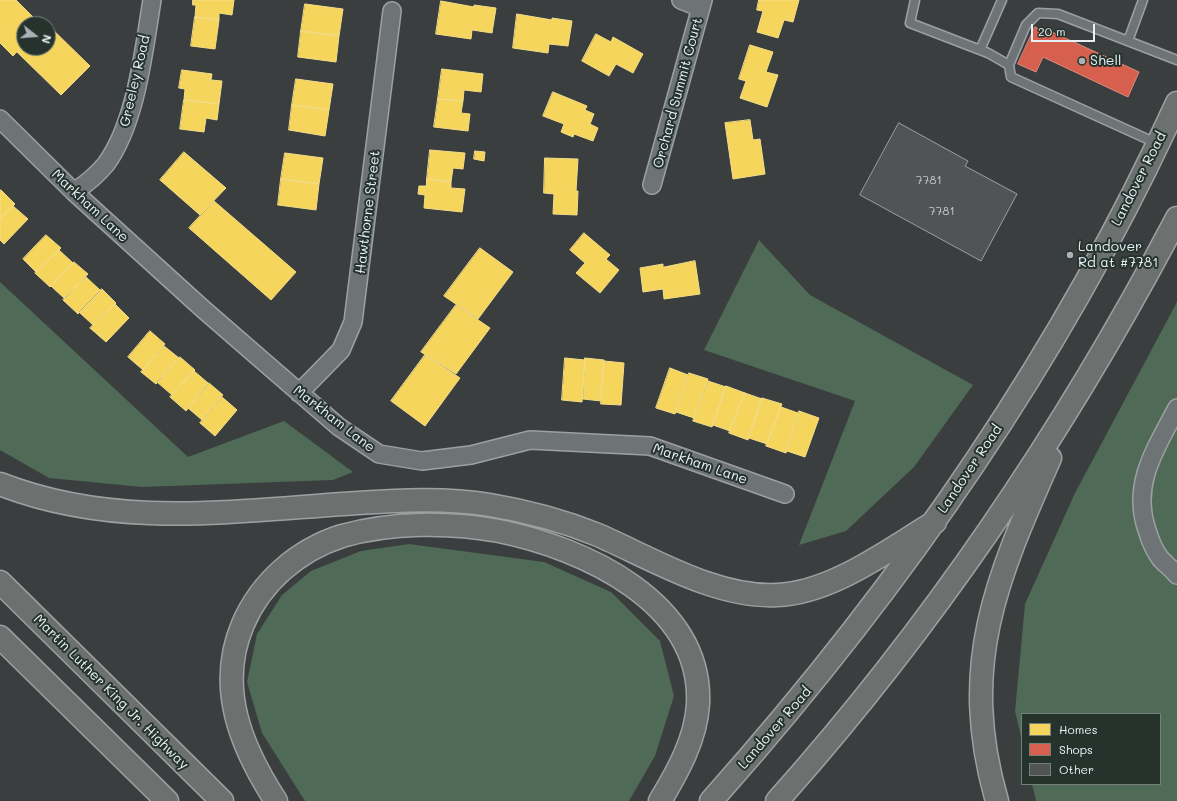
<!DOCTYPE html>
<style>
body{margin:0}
#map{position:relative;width:1177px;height:801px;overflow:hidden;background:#3a3e3e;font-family:Mali,sans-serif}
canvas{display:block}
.legend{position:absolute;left:1021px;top:713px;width:140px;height:72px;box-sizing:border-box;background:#26332d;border:1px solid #747f7e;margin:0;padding:5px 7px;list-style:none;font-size:12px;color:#e8f1f8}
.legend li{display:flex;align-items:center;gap:8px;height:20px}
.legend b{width:20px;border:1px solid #747f7e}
.north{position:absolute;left:16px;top:16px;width:40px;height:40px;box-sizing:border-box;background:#26332d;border:1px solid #747f7e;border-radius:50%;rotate:107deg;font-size:11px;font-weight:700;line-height:16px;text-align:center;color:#e8f1f8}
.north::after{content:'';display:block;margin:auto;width:14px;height:18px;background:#abb2b7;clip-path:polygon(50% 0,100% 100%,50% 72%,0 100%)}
.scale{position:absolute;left:1031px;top:24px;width:64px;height:18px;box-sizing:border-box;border:2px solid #e8f1f8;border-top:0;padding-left:5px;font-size:12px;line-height:14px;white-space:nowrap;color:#e8f1f8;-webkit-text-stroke:3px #26332d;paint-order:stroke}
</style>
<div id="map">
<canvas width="1177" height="801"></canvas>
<ul class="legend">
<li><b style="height:11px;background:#f6d55c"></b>Homes</li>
<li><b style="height:11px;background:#d6604d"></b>Shops</li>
<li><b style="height:11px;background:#525355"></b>Other</li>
</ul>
<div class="north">N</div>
<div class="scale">20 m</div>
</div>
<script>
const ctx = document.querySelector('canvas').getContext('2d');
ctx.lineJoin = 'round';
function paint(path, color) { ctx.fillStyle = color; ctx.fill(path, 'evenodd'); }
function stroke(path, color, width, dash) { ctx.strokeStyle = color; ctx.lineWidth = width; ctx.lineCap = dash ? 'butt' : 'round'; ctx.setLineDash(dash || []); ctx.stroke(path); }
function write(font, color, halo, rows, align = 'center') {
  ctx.font = font + ' Mali,sans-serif'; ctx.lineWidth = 4; ctx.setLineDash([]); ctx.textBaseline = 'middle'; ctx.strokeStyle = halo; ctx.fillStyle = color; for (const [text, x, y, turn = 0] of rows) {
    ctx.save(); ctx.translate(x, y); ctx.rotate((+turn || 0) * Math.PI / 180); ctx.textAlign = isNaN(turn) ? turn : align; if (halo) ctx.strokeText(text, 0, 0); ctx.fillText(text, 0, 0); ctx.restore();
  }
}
const green = new Path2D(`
 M759,240L810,295L973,385L914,467L846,531L799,545L855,401L704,350Z
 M0,282L188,457L284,421L353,472L333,480L142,487L49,478L0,450Z
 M1177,302V801H1036L1032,784H1160V714H1022V741L1015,711L1025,604L1075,493Z
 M409,544L544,562L611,592L660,641L674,696L655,756L629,801H305L262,733L247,682L257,634L282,595L311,571L361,551Z`);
const homes = new Path2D(`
 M0,0H16L40,24H24V44L13,56L0,43Z
 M193,0H234L232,15L219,13V20L195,17L196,5H193Z
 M759,0H799L793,22L784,20L778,38L757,32L763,11L757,10Z
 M441,1L474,7V5L496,8L492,33L472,30L471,39L436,34Z
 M305,4L343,9L339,36L301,31Z
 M517,14L552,20V18L572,21L568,46L549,44L548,53L513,48Z
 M195,17L219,20L215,49L191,46Z
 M48,25L90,66L61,95L17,52L24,44V48H48Z
 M301,31L339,36L336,62L298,57Z
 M596,34L611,42L613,37L643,54L633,73L616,64L609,76L582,61Z
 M750,45L773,52L766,72L778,75L767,107L740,98L746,81L739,79Z
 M442,69L483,74L481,92L464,90L463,101L438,99Z
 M182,70L212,74L211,80L222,81L219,104L184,100L185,89L179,88Z
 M296,79L333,84L329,110L292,105Z
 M553,92L587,106L585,110L594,114L590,124L598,128L593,141L574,134L573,137L561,132L564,124L543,116Z
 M438,99L463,101L461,113L470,114L468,131L434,127Z
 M184,100L219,104L217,120L206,118L204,132L180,129Z
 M292,105L329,110L325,136L289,130Z
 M750,120L753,140L760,139L765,174L733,179L725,123Z
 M430,150L465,153L463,169L453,168L451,182L427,179Z
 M475,151L485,152L484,161L474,159Z
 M184,152L226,188L200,215L160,180Z
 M285,153L323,158L319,184L281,179Z
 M545,158L578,159L576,191H578L577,215L553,214L554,194L544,193Z
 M281,179L319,184L316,210L278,205Z
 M427,179L451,182V188L465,189L462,212L424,208L425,195L418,194L419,186H426Z
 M1,190L15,204L0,219V192Z
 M214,201L296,272L271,300L189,228Z
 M13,206L28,219L4,244L0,240V219Z
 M584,233L610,255L606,259L619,270L600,293L576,273L585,263L570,250Z
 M46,235L61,248L36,272L23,259Z
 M480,248L513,272L478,319L444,296Z
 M59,250L73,263L50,287L35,273Z
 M695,261L700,294L664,299L663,289L643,292L640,268L663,264V267Z
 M74,262L88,274L65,299L51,286Z
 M86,277L101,291L78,314L63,300Z
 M102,289L116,303L93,325L79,312Z
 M115,304L129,318L106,342L90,328Z
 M456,305L490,328L456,374L421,352Z
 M150,331L165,344L143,370L128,357Z
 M164,346L179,358L156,384L141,372Z
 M425,355L460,378L425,426L391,401Z
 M180,357L195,370L172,395L157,382Z
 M565,358L585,360L582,402L562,400Z
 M585,358L604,360L601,401L583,399Z
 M604,361L624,363L621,405L601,404Z
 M670,368L688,375L675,414L656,408Z
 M194,371L208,383L186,411L170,397Z
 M689,373L708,379L694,418L676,412Z
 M708,381L726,387L712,427L693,421Z
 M209,383L223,395L202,420L188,408Z
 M726,386L745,393L730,431L713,425Z
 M745,393L762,399L748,440L729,433Z
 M222,397L237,410L215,436L200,423Z
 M762,398L782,404L767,444L749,438Z
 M781,407L798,413L786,453L766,446Z
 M799,411L819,418L805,457L787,451Z`);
const shops = new Path2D(`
 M1035,27L1051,35L1052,32L1139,72L1128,97L1043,57L1036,72L1018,64Z`);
const building = new Path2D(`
 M899,123L968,161L965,166L1017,194L981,261L860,195Z`);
const lane = new Path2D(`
 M915,0L910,23L988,53L1009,65
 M1128,41L1143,0
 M980,50L1002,0
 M1156,143L1011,77L1009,65L1026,25L1038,13L1058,14L1177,60`);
const street = new Path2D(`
 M681,0L701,8
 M0,119L74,192L203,309L339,427L379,454L422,461L471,455L530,440L650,446L785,494
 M652,185L703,0
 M74,192C86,184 97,175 106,164C136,123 144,50 152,0
 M299,393L341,350L353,322L392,11
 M1177,408C1156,448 1131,484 1147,530C1150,540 1153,549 1160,558C1165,564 1172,569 1177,575`);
const primary = new Path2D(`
 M0,484C113,528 226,512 343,504C392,501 441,497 490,505C526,511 564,521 598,535C653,559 716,598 777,595C832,593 888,550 935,522
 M0,582L222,801
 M0,637L167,801
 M276,801C241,747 216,687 243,624C261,582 298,550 342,536C391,522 450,522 499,531C583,548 703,602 698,704C696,739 678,771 660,801
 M711,801C898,591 1060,359 1177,103
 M777,801C935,624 1067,427 1177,218
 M997,801C958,666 996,580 1050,458`);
const markers = [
 [1082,61,4,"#abb2b7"],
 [1070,255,4,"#abb2b7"]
];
const numberNames = [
 ["7781",929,180],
 ["7781",942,211]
];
const poiNames = [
 ["Shell",1090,61],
 ["Landover",1078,247],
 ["Rd at #7781",1078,263]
];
const streetNames = [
 ["Greeley Road",135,81,-77],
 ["Orchard Summit Court",678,93,-75],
 ["Landover Road",1139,179,-63],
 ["Markham Lane",90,206,43],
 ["Hawthorne Street",368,212,-83],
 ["Markham Lane",334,419,38],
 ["Markham Lane",700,464,19],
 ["Landover Road",970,469,-56],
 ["Martin Luther King Jr. Highway",111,692,45],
 ["Landover Road",775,728,-49]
];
paint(green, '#4f6a56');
paint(homes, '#f6d55c');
stroke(homes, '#f2dd8b', 1);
paint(shops, '#d6604d');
stroke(shops, '#db8c80', 1);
paint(building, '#525355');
stroke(building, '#9ca0a2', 1);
stroke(lane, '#9ca0a2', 11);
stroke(street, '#9ca0a2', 20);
stroke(primary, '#9ca0a2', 25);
stroke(lane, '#6e7476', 8);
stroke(street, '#6e7476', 17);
stroke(primary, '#6c7170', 22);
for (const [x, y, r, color] of markers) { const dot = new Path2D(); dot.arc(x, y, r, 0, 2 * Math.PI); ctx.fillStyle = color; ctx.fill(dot); stroke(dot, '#26332d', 1.5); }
write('12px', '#c2cacf', null, numberNames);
write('14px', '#e8f1f8', '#26332d', poiNames, 'left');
write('14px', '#e8f1f8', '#26332d', streetNames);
</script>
